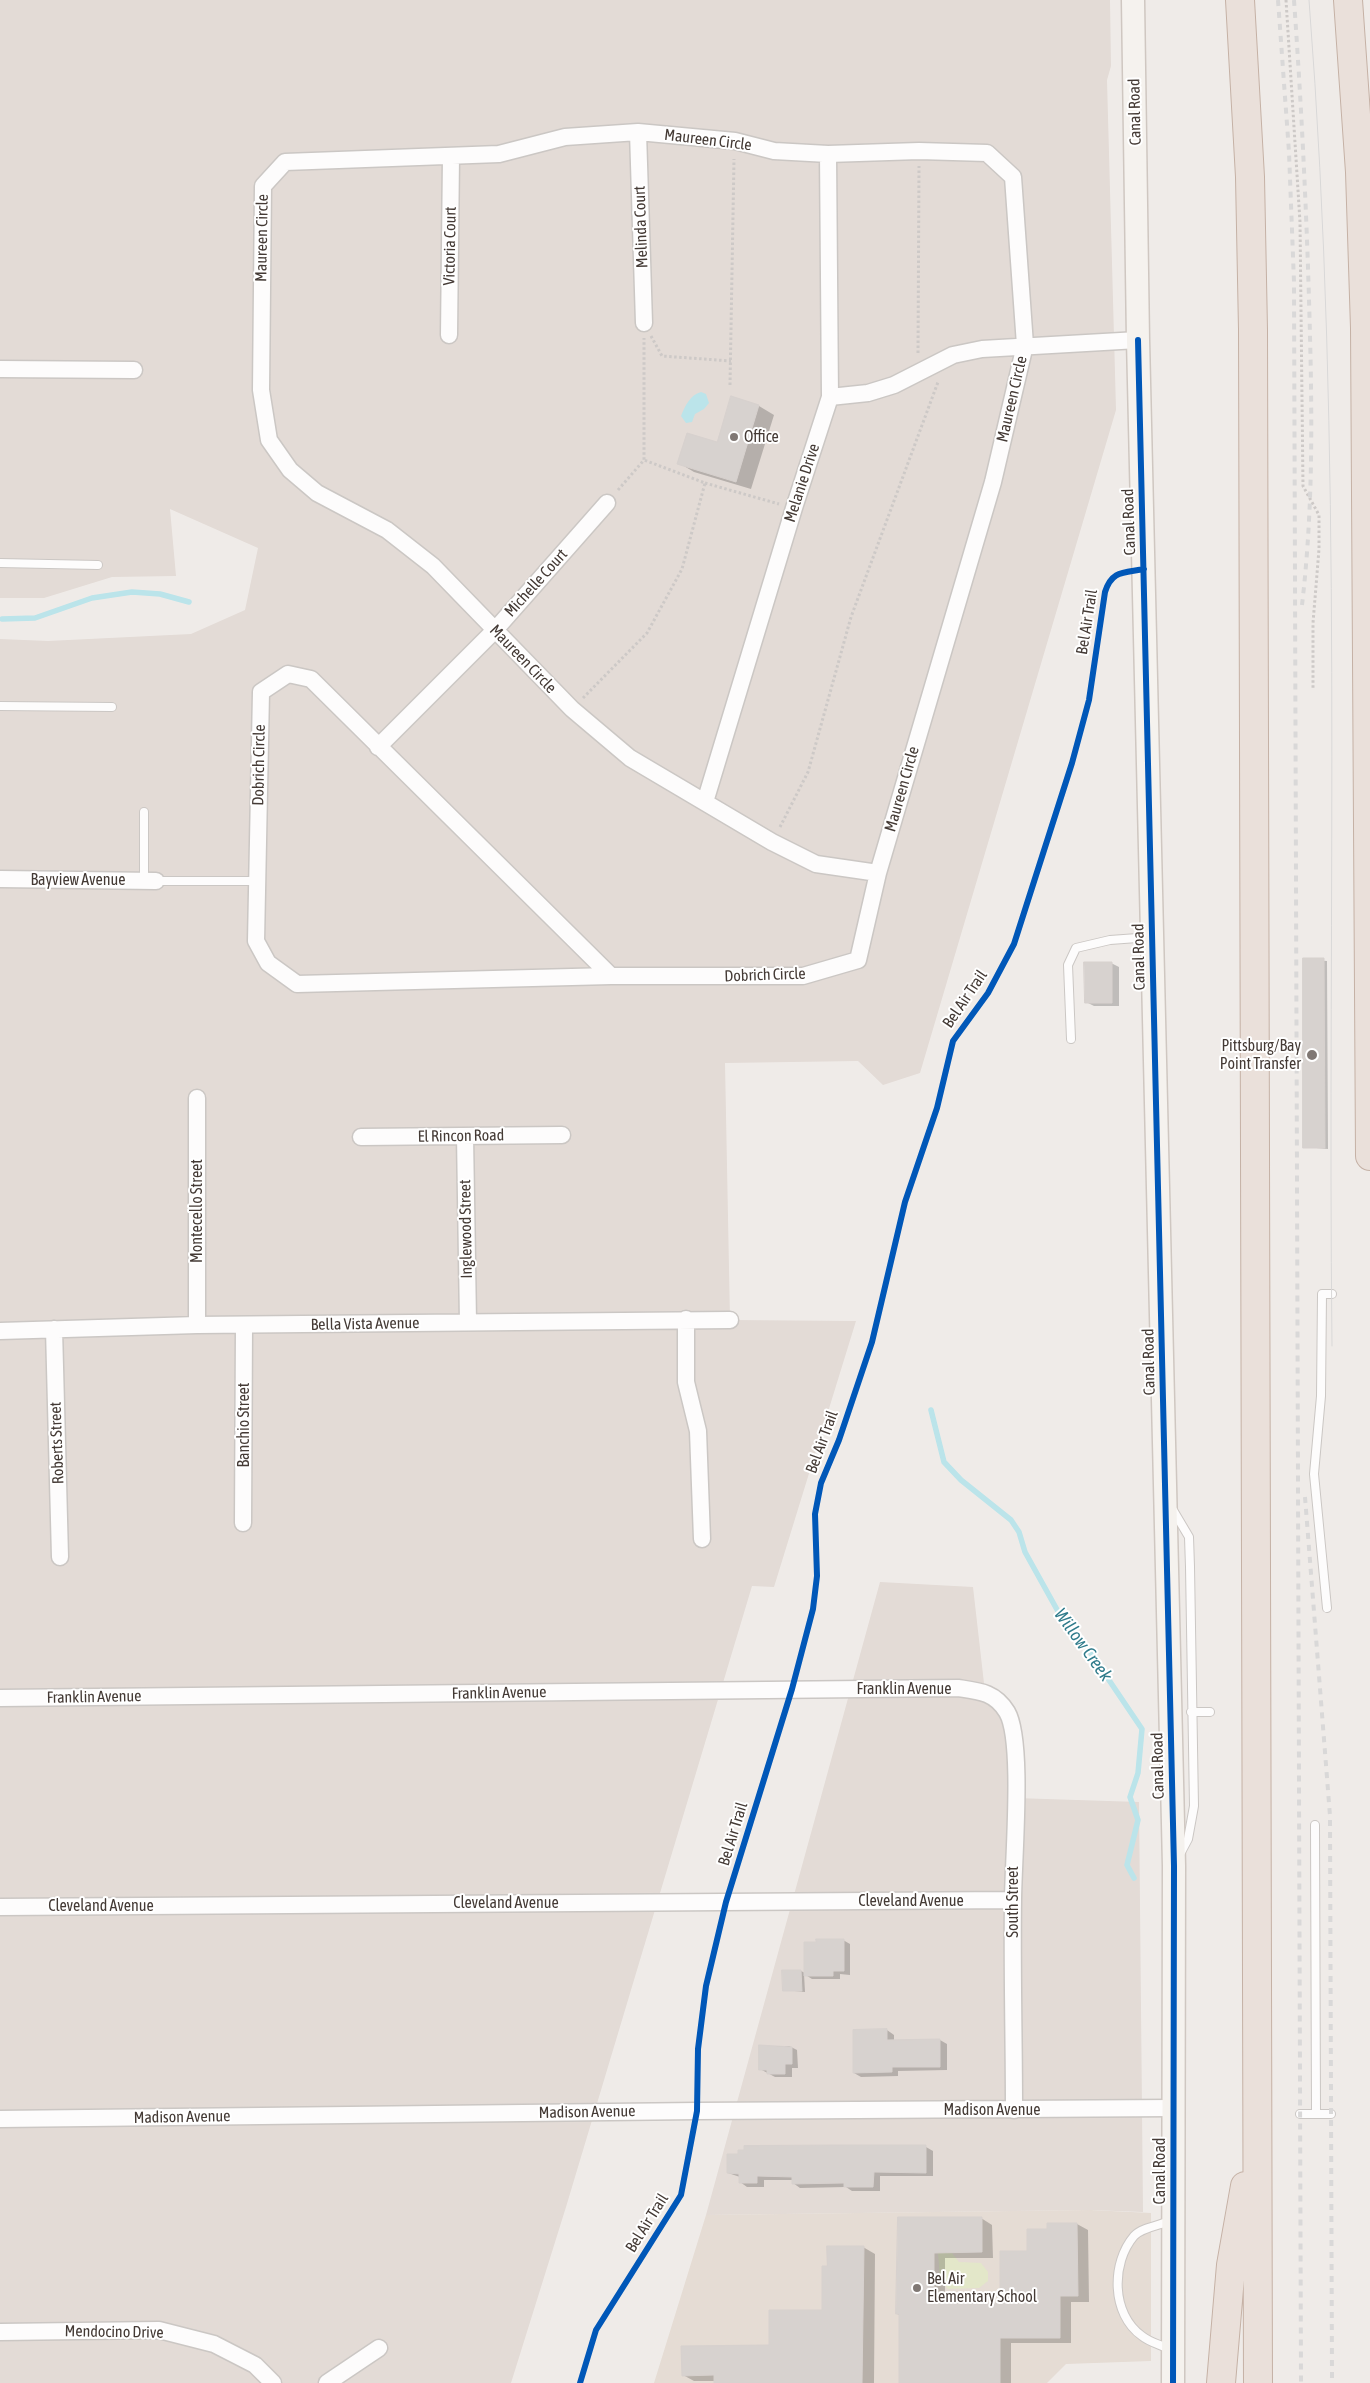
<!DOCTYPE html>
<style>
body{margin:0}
canvas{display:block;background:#efebe8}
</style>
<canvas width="1370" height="2383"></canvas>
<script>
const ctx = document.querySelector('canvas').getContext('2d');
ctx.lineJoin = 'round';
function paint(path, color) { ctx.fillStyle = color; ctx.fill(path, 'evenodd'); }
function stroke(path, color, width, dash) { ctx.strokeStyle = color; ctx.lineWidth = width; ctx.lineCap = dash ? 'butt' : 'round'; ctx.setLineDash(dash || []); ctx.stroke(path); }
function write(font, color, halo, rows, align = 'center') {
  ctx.font = font + ' "Asap Condensed",sans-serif'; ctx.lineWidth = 4; ctx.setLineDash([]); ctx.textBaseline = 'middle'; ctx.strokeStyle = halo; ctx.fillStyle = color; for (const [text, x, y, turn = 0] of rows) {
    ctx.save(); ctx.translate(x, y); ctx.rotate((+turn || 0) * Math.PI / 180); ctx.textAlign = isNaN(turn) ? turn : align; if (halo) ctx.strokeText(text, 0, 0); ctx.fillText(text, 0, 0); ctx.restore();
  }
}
const residential = new Path2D(`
 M0,0H1110L1111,66L1107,80L1116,410L920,1073L883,1085L858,1061L725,1063L730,1320L856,1321L774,1587L752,1586L566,2207L511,2383H0V639L48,641L191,634L245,610L258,548L170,509L176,576L112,577L44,598H0Z
 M880,1582L973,1587L985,1692L1007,1713L1015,1798L1139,1802L1143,2212L1090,2210L706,2215Z`);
const education = new Path2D(`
 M1090,2210L1151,2213V2361L1066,2364L1047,2383H654L706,2215Z`);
const green = new Path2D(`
 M938,2253H952L959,2262L981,2263L988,2272V2281L979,2288L948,2289L940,2280Z`);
const water = new Path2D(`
 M701,392L706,394L709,403L704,409L695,414L692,422L686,423L681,416C685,406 690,395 701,392Z`);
const shadow = new Path2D(`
 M731,398L759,406L774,415L751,489L694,472L679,463L718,444Z
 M1304,959L1327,961L1328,1149L1304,1147Z
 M1111,963L1119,967V1006H1094L1086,1002Z
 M843,1940L850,1944V1975L840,1974V1979H812L804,1974L805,1992L784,1990L801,1971L805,1973Z
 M887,2030L894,2035V2041L940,2040L947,2044V2070L898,2071V2076L861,2077L854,2073V2031Z
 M760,2046H789L797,2050L798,2068H792V2077H775L760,2069Z
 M926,2147L933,2151V2176H880V2191H852L846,2187L800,2188L793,2183V2180H764V2187H747L740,2182V2177L728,2173Z
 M981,2218L992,2225L993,2258H945V2305L1001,2304L1028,2252L1048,2231V2224H1077L1088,2230L1089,2302H1071V2343H1011V2383H900V2315L897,2314L899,2219Z
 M863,2247L875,2254L874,2383H715V2381H694L683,2375L770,2346L823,2311L828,2267Z`);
const stream = new Path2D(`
 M2,619L35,618L92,598L132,592L160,594L189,602
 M931,1410L944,1462L961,1480L1011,1520L1019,1532L1025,1552L1070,1633L1088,1649L1142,1729L1138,1773L1130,1797L1138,1820L1127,1865L1134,1878`);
const building = new Path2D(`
 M731,396L759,405L736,482L677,464L687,433L717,442Z
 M1303,958H1324L1325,1148H1303Z
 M1084,962H1112V1003H1085Z
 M816,1939H844V1971H833V1976H804V1942H816Z
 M782,1970H801L802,1991H783Z
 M887,2029V2040L940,2039V2067H892V2072L853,2073V2030Z
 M759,2045L792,2047V2064H785V2074H767V2070H759Z
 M844,2145H926V2173L874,2172L873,2187H844V2183L792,2184V2177L757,2176V2183H739V2174L727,2173V2154H738V2150H744V2146Z
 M898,2217H982V2252L934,2253V2303H1000V2251H1027V2229H1047V2223H1077L1078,2296H1060V2338H1000V2383H899V2314H896Z
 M827,2246H864L862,2383H714V2375L682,2376L681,2346L769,2345V2310H822V2266H827Z`);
const path = new Path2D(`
 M1286,0L1300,222L1303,486L1319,515V549L1313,623V690
 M651,336L662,356L731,361
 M918,353L919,166
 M730,385L734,159
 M705,483L779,504
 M618,490L644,460V338
 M583,698L647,633L682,569L705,483L644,460
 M780,827L808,772L851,617L938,382`);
const lane = new Path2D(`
 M0,563L98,565
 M0,706L112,707
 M144,812V880
 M156,881H257
 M1071,1039L1068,965L1076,948L1110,940L1151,937
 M1173,1510L1189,1537L1190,1567L1194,1806L1188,1839L1180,1854
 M1327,1608L1314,1474L1321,1396L1322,1294H1332
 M1191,1712H1210
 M1315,1825L1316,2114
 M1300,2114H1331
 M1169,2349C1161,2345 1149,2342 1142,2336C1111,2314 1111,2263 1134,2236C1141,2228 1160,2225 1170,2221`);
const street = new Path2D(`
 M638,132L644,323
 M449,335L451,157
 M0,369L134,370
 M830,397L868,393L894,385L953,355L982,349L1138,340
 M378,747L495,630L607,503
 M705,802L794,508L830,397L828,154
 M0,879L156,881
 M611,976L311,679L288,674L261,692L256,941L268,963L297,984L611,976H803L858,960L878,873L993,482L1025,345L1013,177L987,153L919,151L828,154L774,151L735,141L638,132L565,137L499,154L285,162L263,186L261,390L269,440L290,470L317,493L387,530L433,566L572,709L630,758L772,842L816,864L878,873
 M197,1098V1325
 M465,1136L468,1322
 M361,1137L562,1135
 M686,1319V1382L698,1431L702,1539
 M54,1329L60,1557
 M0,1331L197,1325L730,1320
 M243,1523L244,1326
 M0,1698L958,1688C979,1691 995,1692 1007,1712C1024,1741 1013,1861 1013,1901C1012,1970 1014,2040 1014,2110
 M0,1907L1013,1900
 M0,2119L697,2111L1174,2108
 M0,2332L159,2330L214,2344L255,2365L273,2383
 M327,2383L379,2348`);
const secondary = new Path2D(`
 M1133,0L1138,340L1174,1866L1173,2383`);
const highway = new Path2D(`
 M1240,0L1250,177L1253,330L1258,2383
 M1348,0L1360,172L1365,328L1370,1156
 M1221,2383L1231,2265L1245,2186`);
const tram = new Path2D(`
 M1309,0C1344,448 1327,897 1332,1346`);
const rail = new Path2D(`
 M1278,0L1289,152L1294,282L1301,2383
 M1294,0C1301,99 1306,199 1309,299C1312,402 1314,502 1302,605
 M1305,1497L1330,1816L1332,2383`);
const cycleway = new Path2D(`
 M1138,340L1174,1866L1173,2383
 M580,2383L596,2330L681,2195L697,2111L698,2049L706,1986L726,1902L792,1689L813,1609L817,1576L815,1514L821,1483L839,1440L872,1342L905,1202L937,1108L953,1041L988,993L1014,944L1072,763L1089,700L1105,592C1112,570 1124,573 1144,569`);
const markers = [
 [734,437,5,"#807874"],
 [1312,1055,6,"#807874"],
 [917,2288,5,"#807874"]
];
const streetNames = [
 ["Canal Road",1135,112,-91],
 ["Maureen Circle",708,140,7],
 ["Melinda Court",641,227,-92],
 ["Maureen Circle",262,238,-89],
 ["Victoria Court",450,246,-89],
 ["Maureen Circle",1012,399,-77],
 ["Melanie Drive",802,483,-72],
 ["Canal Road",1129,522,-92],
 ["Michelle Court",536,583,-48],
 ["Bel Air Trail",1087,622,-81],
 ["Maureen Circle",523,659,46],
 ["Dobrich Circle",259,765,-89],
 ["Maureen Circle",902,789,-74],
 ["Bayview Avenue",78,880],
 ["Canal Road",1139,957,-91],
 ["Dobrich Circle",765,975,-2],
 ["Bel Air Trail",965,999,-56],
 ["El Rincon Road",461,1136,-1],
 ["Montecello Street",197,1211,-90],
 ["Inglewood Street",466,1229,-91],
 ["Bella Vista Avenue",365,1324,-1],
 ["Canal Road",1149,1362,-91],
 ["Banchio Street",244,1425,-90],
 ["Bel Air Trail",822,1442,-70],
 ["Roberts Street",57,1443,-92],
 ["Franklin Avenue",904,1689],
 ["Franklin Avenue",499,1693,-1],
 ["Franklin Avenue",94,1697,-1],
 ["Canal Road",1158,1766,-91],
 ["Bel Air Trail",733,1834,-73],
 ["Cleveland Avenue",911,1901],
 ["South Street",1013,1902,-90],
 ["Cleveland Avenue",506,1903],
 ["Cleveland Avenue",101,1906],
 ["Madison Avenue",992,2110],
 ["Madison Avenue",587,2112,-1],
 ["Madison Avenue",182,2117,-1],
 ["Canal Road",1160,2171,-90],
 ["Bel Air Trail",647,2223,-58],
 ["Mendocino Drive",114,2332,1]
];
const poiNames = [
 ["Office",744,437],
 ["Pittsburg/Bay",1301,1046,"right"],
 ["Point Transfer",1301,1064,"right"],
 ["Bel Air",927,2279],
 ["Elementary School",927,2297]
];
const waterNames = [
 ["Willow Creek",1083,1645,54]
];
paint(residential, '#e3dbd6');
paint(education, '#e5dcd4');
paint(green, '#e3e7c9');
paint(water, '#bbe4ea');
paint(shadow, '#0003');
stroke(stream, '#bbe4ea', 5.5);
paint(building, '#d7d2cf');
stroke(building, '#d7d1ce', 1);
stroke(lane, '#cbc7c4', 10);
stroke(street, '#cbc7c4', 19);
stroke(secondary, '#cfc7c1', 25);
stroke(highway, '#c5b1a5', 30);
stroke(path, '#cdc9c7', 3, [2.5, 2.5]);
stroke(lane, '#fdfcfc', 8);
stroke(street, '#fdfcfc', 16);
stroke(secondary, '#f5f2ee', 22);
stroke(highway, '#eae0da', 28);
stroke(tram, '#d9d8d8', 1);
stroke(rail, '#d9d8d8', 4, [6, 6]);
stroke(cycleway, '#0057b8', 6);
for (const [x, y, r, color] of markers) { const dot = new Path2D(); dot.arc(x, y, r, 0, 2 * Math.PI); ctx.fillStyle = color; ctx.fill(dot); stroke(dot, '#fff', 2); }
write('16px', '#443a35', '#fff', streetNames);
write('16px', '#443a35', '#fff', poiNames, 'left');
write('italic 18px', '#2f7b8b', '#fff', waterNames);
</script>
